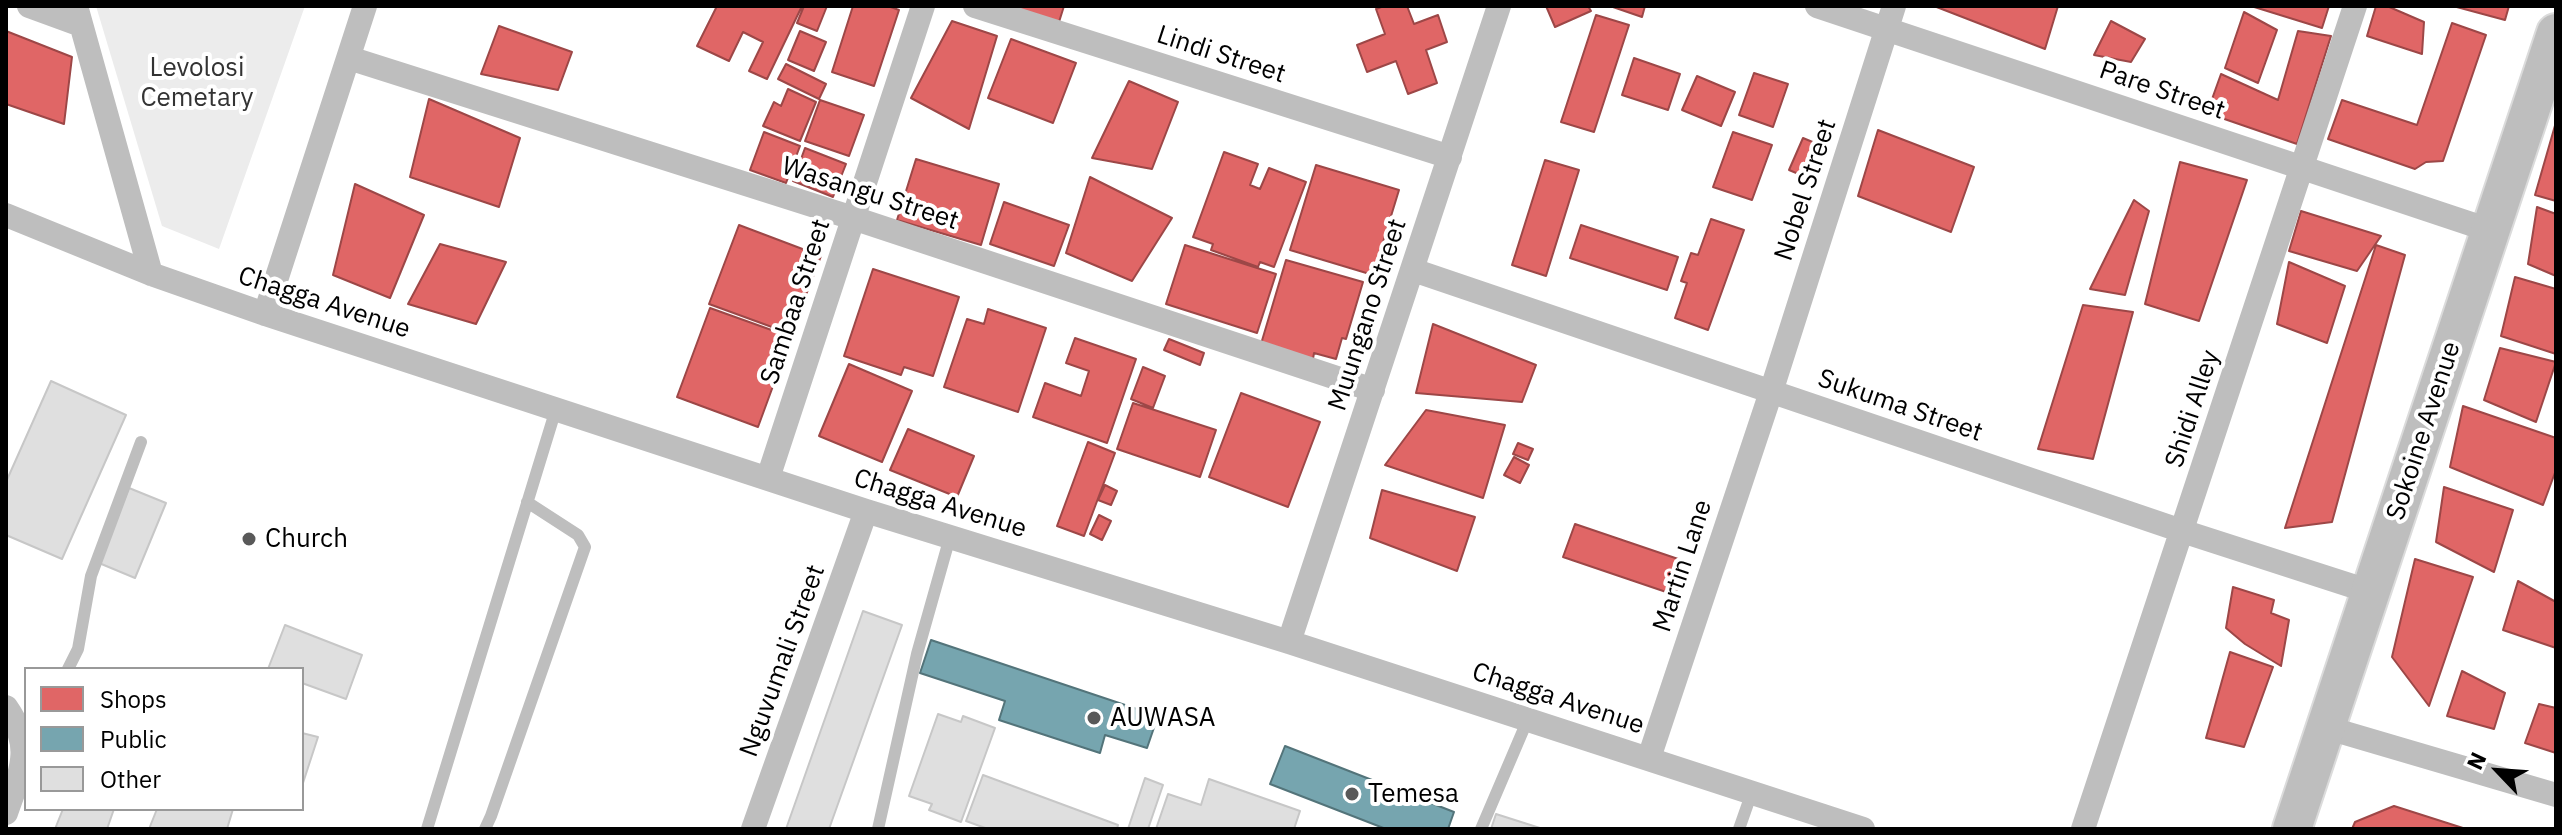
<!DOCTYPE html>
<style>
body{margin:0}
#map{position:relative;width:2562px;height:835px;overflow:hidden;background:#fff;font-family:"IBM Plex Sans",sans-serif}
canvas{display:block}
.frame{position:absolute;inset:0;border:8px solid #000;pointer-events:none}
.legend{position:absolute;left:24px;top:667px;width:280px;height:144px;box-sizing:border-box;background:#fff;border:2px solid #999;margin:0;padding:10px 14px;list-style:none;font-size:24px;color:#000}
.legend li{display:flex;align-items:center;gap:16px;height:40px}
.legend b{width:40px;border:2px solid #999}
.north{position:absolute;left:2458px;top:731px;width:80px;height:80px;-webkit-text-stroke:6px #fff;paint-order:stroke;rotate:295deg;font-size:22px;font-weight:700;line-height:32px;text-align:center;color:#000}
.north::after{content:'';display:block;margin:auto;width:28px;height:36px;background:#000;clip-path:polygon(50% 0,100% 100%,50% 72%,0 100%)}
</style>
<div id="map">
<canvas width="2562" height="835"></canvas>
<div class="frame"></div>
<ul class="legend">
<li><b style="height:22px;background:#e06666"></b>Shops</li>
<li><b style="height:22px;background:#76a5af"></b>Public</li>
<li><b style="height:22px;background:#dfdfdf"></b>Other</li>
</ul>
<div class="north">N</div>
</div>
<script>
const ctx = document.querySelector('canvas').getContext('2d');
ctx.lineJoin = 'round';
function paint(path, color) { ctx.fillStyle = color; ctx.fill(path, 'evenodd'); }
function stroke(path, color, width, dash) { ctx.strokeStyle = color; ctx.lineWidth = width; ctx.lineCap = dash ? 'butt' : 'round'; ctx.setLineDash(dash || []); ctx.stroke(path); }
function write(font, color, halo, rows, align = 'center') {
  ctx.font = font + ' "IBM Plex Sans",sans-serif'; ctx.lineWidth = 8; ctx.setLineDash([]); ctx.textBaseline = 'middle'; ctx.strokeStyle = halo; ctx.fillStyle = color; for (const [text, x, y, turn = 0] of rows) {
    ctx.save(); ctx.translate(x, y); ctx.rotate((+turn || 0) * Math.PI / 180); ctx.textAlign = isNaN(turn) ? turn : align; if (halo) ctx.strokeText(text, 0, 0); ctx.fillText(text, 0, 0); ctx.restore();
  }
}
const green = new Path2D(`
 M96,6H305L219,249L162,226Z`);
const shops = new Path2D(`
 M717,6H802L767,79L749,71L763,42L743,32L729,61L697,46Z
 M804,6H827L817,31L797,23Z
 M853,6H888L899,10L874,86L832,72Z
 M1006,6H1064L1059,22Z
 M1384,6H1407L1414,24L1438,15L1447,42L1426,50L1437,83L1408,94L1396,61L1367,72L1357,45L1385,34L1376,9Z
 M1546,6H1588L1591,11L1555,27Z
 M1610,6H1645L1642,17Z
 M1934,6H2058L2045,49Z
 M2251,6H2329L2322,28Z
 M2376,6H2387L2424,22L2422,54L2367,36Z
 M2453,6H2509L2505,20Z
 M2244,12L2277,30L2258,83L2225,68Z
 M1596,15L1629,25L1594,132L1561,122Z
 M952,21L997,36L969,129L911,98Z
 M2111,21L2145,39L2131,62L2094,55Z
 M2452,23L2486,35L2443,161L2426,162L2415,169L2328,139L2342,100L2417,125Z
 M499,26L572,52L558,90L481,74Z
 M6,31L72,57L64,124L6,104Z
 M800,31L826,42L814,71L788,60Z
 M2298,31L2331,36L2297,144L2207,113L2221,74L2278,100Z
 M1011,39L1076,63L1053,123L988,98Z
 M1634,58L1680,74L1668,110L1622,95Z
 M786,64L826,84L819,99L778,79Z
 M1754,73L1788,84L1773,127L1739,115Z
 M1697,76L1735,92L1721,126L1682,110Z
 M1129,81L1178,102L1152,169L1092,158Z
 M788,89L816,102L800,141L763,126L774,102L781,106Z
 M429,99L520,138L499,207L410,177Z
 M820,100L864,115L849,156L805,141Z
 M2556,122V201L2535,195Z
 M1878,130L1974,167L1951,232L1858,196Z
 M764,132L800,146L786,183L750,170Z
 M1733,132L1772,145L1752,200L1713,187Z
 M1803,138L1827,148L1813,180L1789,170Z
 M805,148L846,164L833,197L793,181Z
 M1224,152L1258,164L1250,185L1260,189L1269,168L1306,182L1274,267L1260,262L1258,267L1211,250L1213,244L1193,237Z
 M916,159L999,184L981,245L897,220Z
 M1545,160L1579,170L1546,276L1512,265Z
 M2180,162L2247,180L2199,321L2145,304Z
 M1316,165L1399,190L1373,275L1290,250Z
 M1090,177L1172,218L1132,281L1066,253Z
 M355,184L424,215L390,298L333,275Z
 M2134,200L2149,211L2125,295L2090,289Z
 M1004,202L1069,225L1054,266L990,244Z
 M2537,207L2556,214V276L2528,264Z
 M2301,211L2381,236L2357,271L2289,251Z
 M1711,219L1744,230L1708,330L1675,318L1687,283L1681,281L1691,253L1698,255Z
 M739,225L821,256L791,334L709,304Z
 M1581,225L1678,257L1667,290L1570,258Z
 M440,244L506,262L476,324L408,304Z
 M1185,245L1276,274L1257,333L1166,304Z
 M2376,245L2405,255L2332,522L2285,528Z
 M1286,260L1363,282L1346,339L1342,338L1336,359L1314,353L1313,359L1261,344Z
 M2289,262L2345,286L2327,343L2277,324Z
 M873,269L959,297L933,376L904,367L901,375L844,356Z
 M2515,277L2556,289V354L2501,336Z
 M2083,305L2133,312L2093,459L2038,449Z
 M710,308L791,337L758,427L677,397Z
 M988,309L1046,328L1018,412L944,387L967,319L984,324Z
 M1433,324L1536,365L1522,402L1416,393Z
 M1075,338L1136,359L1107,443L1033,417L1045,383L1081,396L1089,371L1066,363Z
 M1169,339L1204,353L1200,365L1164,350Z
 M2500,348L2556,362L2536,422L2484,400Z
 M849,364L912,391L882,462L819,436Z
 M1143,367L1165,376L1153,408L1131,399Z
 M1241,393L1320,422L1288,507L1209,477Z
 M1133,403L1216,430L1200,477L1117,449Z
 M2463,406L2556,438V470L2543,505L2450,467Z
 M1426,410L1505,425L1483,498L1385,465Z
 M908,429L974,456L957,497L890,470Z
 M1088,442L1115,453L1084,536L1057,526Z
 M1518,443L1533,449L1528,460L1513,454Z
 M1514,457L1529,465L1520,483L1504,475Z
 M1105,485L1117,491L1111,505L1098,500Z
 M2444,487L2513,510L2494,572L2436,542Z
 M1382,490L1475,517L1457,571L1370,538Z
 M1099,515L1111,521L1102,540L1090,534Z
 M1575,524L1687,562L1675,595L1563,557Z
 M2415,559L2473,577L2429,706L2392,657Z
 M2518,581L2556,602V648L2503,630Z
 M2233,587L2274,600L2271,613L2289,620L2281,666L2245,644L2226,628Z
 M2230,652L2273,667L2244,747L2206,738Z
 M2462,671L2505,693L2494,729L2447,716Z
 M2539,704L2556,708V753L2525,743Z
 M2394,806L2466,829H2352L2355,822Z`);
const public = new Path2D(`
 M931,640L1158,716L1147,748L1105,735L1100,753L999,720L1005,701L920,673Z
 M1285,746L1454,812L1448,829H1386L1270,784Z`);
const building = new Path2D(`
 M51,381L126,415L62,559L6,535V482Z
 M129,488L166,503L135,578L99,563Z
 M863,611L902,625L829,829H786Z
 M285,625L362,655L346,699L302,683V669H268Z
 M938,714L961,722L963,716L995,728L961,822L929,810L932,804L909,796Z
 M302,733L318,737L302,786Z
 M983,775L1118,825L1117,829H988L966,821Z
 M1145,778L1163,785L1148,829H1128Z
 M1209,779L1300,811L1294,829H1156L1168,794L1201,805Z
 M63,809H114L107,829H55Z
 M157,809H233L227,829H149Z
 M1496,814L1543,829H1491Z`);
const lane = new Path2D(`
 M68,669L78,649L91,576L141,442
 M427,829L556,409
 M485,829L491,816L585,547L578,535L527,502
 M878,829L917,654L950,537
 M1481,829L1528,719
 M1739,829L1752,792`);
const street = new Path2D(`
 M29,6L81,25
 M76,6L151,274
 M975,6L1450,157
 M1817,6L2489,230
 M349,58L853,218L1373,390
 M6,215L151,274L265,314L866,511L1289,642L1863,829
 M1413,270L2182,531L2371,592
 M265,314L365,6
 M768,478L923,6
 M1289,642L1499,6
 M6,707C34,747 21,770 6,813
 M2328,728L2556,795
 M1649,758L1771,392L1894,6
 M753,829L866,511
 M2083,829L2355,6`);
const primary = new Path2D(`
 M2292,829L2556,33`);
const markers = [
 [249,539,8,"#595959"],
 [1094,718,8,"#595959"],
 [1352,794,8,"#595959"]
];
const streetNames = [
 ["Lindi Street",1221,55,18],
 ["Pare Street",2162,91,19],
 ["Nobel Street",1806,190,-72],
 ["Wasangu Street",870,194,18],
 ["Sambaa Street",796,302,-72],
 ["Chagga Avenue",324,303,18],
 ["Muungano Street",1368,315,-72],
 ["Sukuma Street",1900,406,19],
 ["Shidi Alley",2193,409,-72],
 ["Sokoine Avenue",2424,431,-72],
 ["Chagga Avenue",940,504,17],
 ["Martin Lane",1683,566,-72],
 ["Nguvumali Street",783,661,-70],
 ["Chagga Avenue",1558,699,18]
];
const parkNames = [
 ["Levolosi",197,68],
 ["Cemetary",197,98]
];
const poiNames = [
 ["Church",265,539],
 ["AUWASA",1110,718],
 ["Temesa",1368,794]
];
paint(green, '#ececec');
paint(shops, '#e06666');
stroke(shops, '#9d4747', 2);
paint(public, '#76a5af');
stroke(public, '#53747a', 2);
paint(building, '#dfdfdf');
stroke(building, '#c7c7c7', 2);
stroke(primary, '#dbdbdb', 42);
stroke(lane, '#bebebe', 12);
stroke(street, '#bebebe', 24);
stroke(primary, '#bebebe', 38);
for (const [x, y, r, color] of markers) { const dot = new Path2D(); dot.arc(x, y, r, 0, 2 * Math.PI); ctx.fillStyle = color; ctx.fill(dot); stroke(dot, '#fff', 3); }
write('26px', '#000', '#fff', streetNames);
write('26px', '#333', '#fff', parkNames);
write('26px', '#000', '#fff', poiNames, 'left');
</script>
